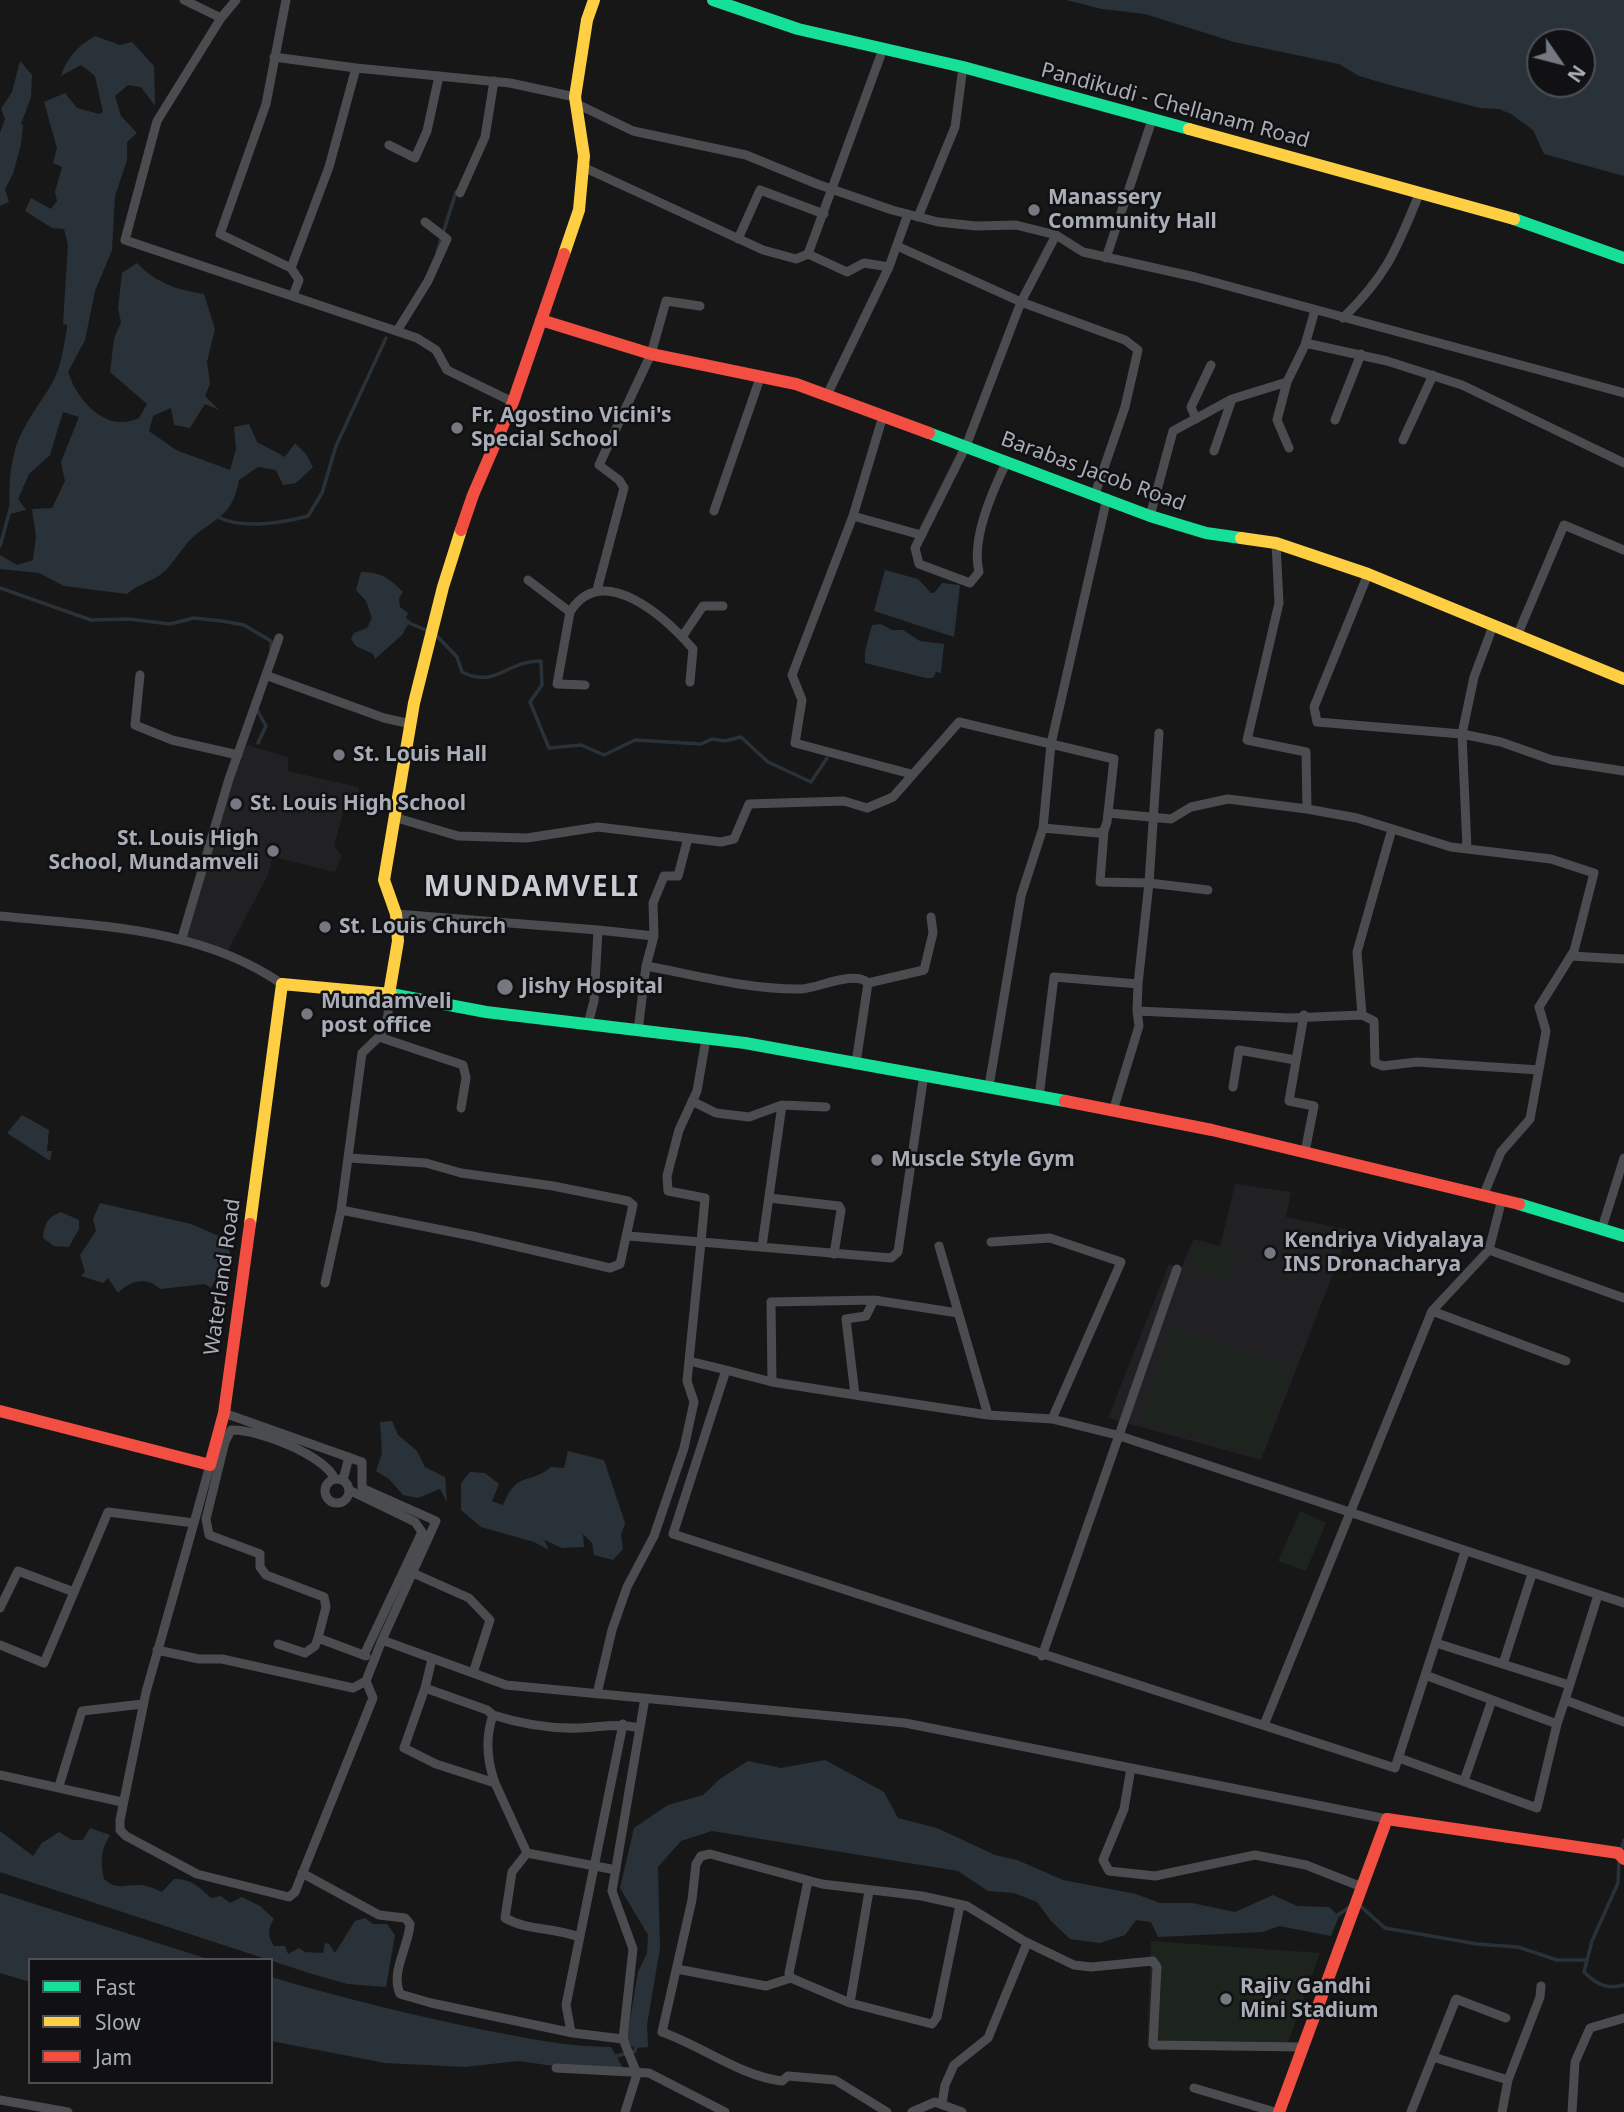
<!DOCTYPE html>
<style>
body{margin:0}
#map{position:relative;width:1624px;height:2112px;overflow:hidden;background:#171717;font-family:"Noto Sans",sans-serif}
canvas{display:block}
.legend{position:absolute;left:28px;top:1958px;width:245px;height:126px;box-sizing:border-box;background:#111113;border:2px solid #4d4f55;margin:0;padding:9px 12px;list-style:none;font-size:21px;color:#a8adb8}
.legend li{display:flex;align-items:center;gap:14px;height:35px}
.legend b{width:35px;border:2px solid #4d4f55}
.north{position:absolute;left:1526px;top:28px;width:70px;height:70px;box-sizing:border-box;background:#111113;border:2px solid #4d4f55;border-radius:50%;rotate:125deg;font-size:19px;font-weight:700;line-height:28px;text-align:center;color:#a8adb8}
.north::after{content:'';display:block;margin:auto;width:24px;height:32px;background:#757880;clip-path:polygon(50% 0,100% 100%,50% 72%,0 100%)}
</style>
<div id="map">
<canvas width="1624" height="2112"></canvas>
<ul class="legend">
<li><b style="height:9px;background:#16e098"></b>Fast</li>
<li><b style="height:9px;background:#ffcf43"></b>Slow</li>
<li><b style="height:9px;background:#f24e42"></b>Jam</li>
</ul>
<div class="north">N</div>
</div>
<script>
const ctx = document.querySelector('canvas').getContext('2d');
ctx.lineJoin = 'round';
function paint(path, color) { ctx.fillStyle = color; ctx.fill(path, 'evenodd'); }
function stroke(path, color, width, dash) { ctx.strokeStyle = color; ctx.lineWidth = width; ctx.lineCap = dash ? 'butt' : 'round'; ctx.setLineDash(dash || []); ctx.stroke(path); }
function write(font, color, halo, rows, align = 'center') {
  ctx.font = font + ' "Noto Sans",sans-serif'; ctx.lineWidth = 5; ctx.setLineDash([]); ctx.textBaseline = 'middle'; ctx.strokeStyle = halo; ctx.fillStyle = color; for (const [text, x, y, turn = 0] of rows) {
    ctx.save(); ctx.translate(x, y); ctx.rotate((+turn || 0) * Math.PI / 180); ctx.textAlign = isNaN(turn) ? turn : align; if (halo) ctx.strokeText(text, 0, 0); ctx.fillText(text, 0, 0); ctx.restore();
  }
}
const built = new Path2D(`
 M240,743L288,757V771L358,787L360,795L345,806L334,846L342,856L335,872L273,857L267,877L226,954L183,936Z
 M1235,1184L1291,1192L1286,1217L1350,1230L1261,1460L1108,1418L1169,1264L1181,1268L1194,1239L1220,1246Z`);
const green = new Path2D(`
 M1198,1243L1239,1255L1229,1280L1189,1268Z
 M1172,1328L1291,1368L1261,1457L1142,1418Z
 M1300,1511L1326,1523L1306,1571L1278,1561Z
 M1151,1941L1320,1953L1287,2046L1147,2047Z`);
const water = new Path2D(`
 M1066,0H1624V176L1544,154L1533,130L1511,114L1499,109L1480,108L1390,85L1359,76L1339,64L1234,42L1145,14L1102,9ZM1540,42H1582V84H1540Z
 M95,36L120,45L132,42L154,66L155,106L141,87L128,85L115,96L121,116L137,133L127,142V160L115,196L112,250L95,291L85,340L68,372C77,400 106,434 139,418L147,404L110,372L114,339L121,322L118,308L122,273L137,263C156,283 177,290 204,294L215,329L207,362L210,384L205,396L219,410L205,404L190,428L174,425L171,408L153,416L149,431L176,450L230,470L236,449L234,427L249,424L257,442L285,457L295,443L306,454L313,467L296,483L283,485L276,470L258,467L239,480C232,519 215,516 189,541C181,550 172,564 165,571C154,581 138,584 127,594L64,586L39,573L0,569V555L17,565L33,560L36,536L32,509L52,508L65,481L61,462L79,417L63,412L50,455L29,474L18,499L26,510L10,514C9,494 9,473 14,454C19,431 38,406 50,387C61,369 63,349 67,329V325L63,324L68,245L64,229L52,228L25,211L31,198L51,209L57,201L55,192L62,167L53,163L57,148L44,102L65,93L77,108L99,114L103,112L95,76L81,65L61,76C67,57 78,46 95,36Z
 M20,61L32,75L31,97L21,124L23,125L21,144L13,174L5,189L9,202L0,206V133L5,119L1,109L12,92Z
 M885,570L918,579L931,593H934L942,583L960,585L954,637L874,611Z
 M361,572C380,571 392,580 403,592L399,598L400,607L408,613L406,618L410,621L402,635L375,659L373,654L356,646L351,639L354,633L367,628L372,618L366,601L356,590Z
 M881,624L892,630H903L920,641L944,644L941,673L936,672L933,678H926L865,663V651L872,625Z
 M22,1115L49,1130L47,1151H52L50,1161L7,1133Z
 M100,1203L191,1224L226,1239L230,1253L211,1288L205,1284L160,1289C147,1276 129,1281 118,1293L108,1278L103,1283L81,1276L85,1272L80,1255L96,1231L93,1219Z
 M61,1212L79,1220V1229L69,1247L54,1246L43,1238C44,1225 47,1217 61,1212Z
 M392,1421L398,1435L417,1451L425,1467L445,1477L447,1502L440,1489L418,1498L403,1495L389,1479L376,1471L382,1453L380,1422Z
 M568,1451L604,1460L625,1523L621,1535L623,1549L613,1560L594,1555L592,1543L583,1534L584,1547L562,1548L544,1540L549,1550L534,1542L481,1527L461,1510V1483L470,1472L485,1473L499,1484L492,1501L503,1505C517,1470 528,1486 551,1467L564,1468Z
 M825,1760L884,1792L898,1818L937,1828L995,1855L1017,1860L1063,1880L1136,1894L1160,1903H1192L1235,1912L1273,1895L1297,1906L1329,1907L1339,1916L1331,1936L1279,1926L1263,1932L1158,1937L1151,1922L1136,1920L1125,1935L1100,1943L1070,1939L1051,1921L1037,1902L1014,1893L988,1891L958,1871L712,1831L681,1841L658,1867L660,1948L647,2025L648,2047L636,2048L626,2043L638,1972L647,1953L648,1935L620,1888L634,1828L668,1805L703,1795L721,1778L748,1761L781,1768Z
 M90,1828L110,1835C101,1849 100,1862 104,1879C117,1891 126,1884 140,1885C147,1885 155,1889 162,1892L174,1879C192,1879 199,1887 211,1898L221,1896L230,1903L242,1897L260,1906L274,1919C267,1928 268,1937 274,1946H285L288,1954L299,1948L305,1952L323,1953L325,1943L329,1944L335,1953L355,1921L365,1918L373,1924H387L395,1935L386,1987L347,1984L309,1973L0,1872V1831L33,1856L42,1843L59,1832L72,1840H83Z
 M0,1893L211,1960H30V1982L0,1973Z
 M271,1977C342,1998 412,2015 484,2030C527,2038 567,2047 611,2047L623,2068L583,2070L518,2061L465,2067L385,2063L271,2041Z`);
const stream = new Path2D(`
 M437,252L456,192
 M220,518C244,529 282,523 308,516L322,493L336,446L386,338
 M0,546L11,506
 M0,588L91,620L129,619L170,624L194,618L222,621L244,625L271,641V652
 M409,623L428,631
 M435,634L457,657L462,672C497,689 507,660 541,661L542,685L530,702L549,748L581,745L604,755L635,740L701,744L712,739L725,741L741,737L768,762L811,782L827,758
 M256,708L266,726L258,743
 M1621,1852L1624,1840
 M1619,1859L1618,1883L1592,1941L1584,1972C1596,1984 1607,1990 1624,1985
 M1358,1904L1385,1928L1477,1944L1518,1947L1557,1960H1587
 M1335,1917L1351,1906
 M613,2057L635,2051L636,2044`);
const street = new Path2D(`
 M184,0L221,18
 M236,0L221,18L157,121L125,240L417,338L436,350L447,370L513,402
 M286,0L266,104L220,234L291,268
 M274,57L356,68
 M575,103L633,131L746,155L817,184L892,210L938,222L976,226L1016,225L1056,235L1083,252L1195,277L1624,393
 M389,145L415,158L427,131L439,76
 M583,167L763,250L796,259L808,254L883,49
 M460,193L485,137L494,81
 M918,217L955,127L963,67
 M738,239L760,190L824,214
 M897,246L1021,302L1056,235
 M808,254L847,272L864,263L889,267
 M1106,258L1152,120
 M293,296L299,280L291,268L329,167L356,68L510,83L575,97
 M1343,318C1388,274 1397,248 1420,192
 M397,331L428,281L447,239L425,222
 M1305,345L1315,310
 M827,395L889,267L908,214
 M883,416L853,516L792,675L802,700L795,743L911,774
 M1196,419L1191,407L1211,365
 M1335,420L1361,354
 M1403,440L1433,375
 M1289,448L1277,420L1287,382L1305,345L1310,344L1387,361L1462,385L1624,463
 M1214,451L1232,399
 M1007,461C992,492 971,539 979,572L970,583L919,564L915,548L966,446L1021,302L1125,340L1138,350L1125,407L1095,494
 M714,511L760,378
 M853,516L921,535
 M1150,516L1173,431L1232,399L1287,382
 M1276,543L1279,603L1247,740L1306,752L1307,809L1357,818L1451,847L1551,859L1594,873L1574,951L1539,1007L1546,1031L1530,1119L1501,1152L1484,1194
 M1368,574L1314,707L1317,722L1462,734L1501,742L1552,760L1624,771
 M528,580L570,612
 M597,590L624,488L619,480L599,465L651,354L666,301L700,306
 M1517,636L1564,525L1624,550
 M682,637L703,606H723
 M140,675L135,725L172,740L238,755
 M268,676L384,718L411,724
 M585,685L557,684L570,612C602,559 667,619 693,649L690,682
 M1108,813L1171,819L1191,807L1228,799L1307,809
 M397,818L458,836L527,838L598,827L721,842L734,839L749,804L844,801L867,808L893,797L959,722L1114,759L1107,822L1104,831L1098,833L1043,828
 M1104,831L1100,882L1149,883L1159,733
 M1467,849L1462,734L1474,677L1493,626
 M396,914L598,930L594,1001L588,1024
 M0,916C95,926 201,927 282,984
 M598,930L654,936L646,966
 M654,936L653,903L664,876H678L688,838
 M182,938L229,779L279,638
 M1571,956L1624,959
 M868,983L924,970L933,933L931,917
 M1137,1011L1138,984
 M1304,1015L1289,1101L1314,1106L1305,1152
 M1362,1015L1374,1021L1375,1063L1383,1066L1417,1062L1539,1070
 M638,1031L646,966C696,975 750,990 801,989C819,988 854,970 868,983L856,1063
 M379,1037L463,1065L466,1078L461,1108
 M989,1086L1021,896L1043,828L1051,744L1107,498
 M1233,1087L1239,1050L1295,1060
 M1039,1097L1054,977L1138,984L1149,883L1208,890
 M692,1101L716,1113L749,1117L782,1105L826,1107
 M1113,1111L1139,1026L1137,1011L1290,1018L1362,1015L1357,952L1392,829
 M349,1158L426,1163L461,1173L553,1186L628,1201L633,1205L620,1264L610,1268L472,1236L341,1210L362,1053L383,1033L388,1015L389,994
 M769,1198L839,1206L841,1210L834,1254
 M1602,1228L1624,1158
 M628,1236L701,1242L705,1198L668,1191L667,1176L679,1130L697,1091L706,1039
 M991,1242L1050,1238L1121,1262L1052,1419
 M762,1246L782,1105
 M939,1246L988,1415
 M1489,1250L1624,1298
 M325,1283L341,1210
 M1432,1311L1566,1361
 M689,1361L726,1370
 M772,1382L771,1302L874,1300
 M855,1395L846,1319L866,1316L874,1300L958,1313
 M224,1413L362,1462V1488L436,1521L382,1640L506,1685L905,1723L1387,1819
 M325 1491a12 12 0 1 1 24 0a12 12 0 1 1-24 0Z
 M343,1480L349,1457
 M349,1490L415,1522L422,1532L364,1655
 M194,1523L146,1692L120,1820V1830L126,1836L197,1874L289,1897L295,1892L373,1698L366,1681
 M1465,1552L1395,1768L673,1534L726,1370L772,1382L855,1395L988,1415L1052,1419L1117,1435L1624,1603
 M413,1573L469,1598L490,1620L473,1673
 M0,1608L18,1571L74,1592
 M318,1638L326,1607L324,1597L266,1575L260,1567V1554L209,1535L206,1519L225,1442L231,1430C258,1429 324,1455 335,1479
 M1436,1643L1569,1685
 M278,1644L305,1653L315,1646L318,1638L366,1656
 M0,1645L44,1663L108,1512L194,1523L210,1465
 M157,1650L199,1659H222L353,1688L366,1681L382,1640
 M1042,1656L1177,1269
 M1503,1664L1532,1574
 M1425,1675L1557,1724L1565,1700L1624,1722
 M425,1688L404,1748L436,1764L495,1783C487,1761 485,1738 493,1715L487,1710L425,1688L432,1659
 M597,1694L612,1630L627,1587L654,1536L684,1448L694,1402L687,1381L701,1242L891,1258L898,1252L924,1074
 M1565,1700L1598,1595
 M493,1715C521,1724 550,1729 580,1728C601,1727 619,1723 640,1728
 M1264,1725L1432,1311L1489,1250L1502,1199
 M1399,1758L1537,1808L1557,1724
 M1131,1768L1124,1809L1103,1860L1109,1871L1155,1876L1255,1855L1306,1865L1362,1887
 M0,1775L122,1802
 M1464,1781L1492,1700
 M495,1783L527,1853L616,1870
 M59,1786L82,1711L143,1704
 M527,1853L512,1872L505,1918C528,1931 554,1927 579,1937
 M302,1873L379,1915L405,1918L410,1924C409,1946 390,1972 400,1994L431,2003L573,2033L623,2039
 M808,1881L789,1973L791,1978L850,2003
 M869,1891L850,2003L932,2024L937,2017L960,1905
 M677,1969L766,1986L791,1978
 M571,2032L566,2005L623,1724
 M1433,2057L1508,2080
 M556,2068L649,2073L725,2112
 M1194,2088L1275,2112
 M0,2100L68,2112
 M942,2104L945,2085L954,2065L988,2038L1027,1943
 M625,2112L637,2074L623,2039L633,1949L612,1891L645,1698
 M887,2112L835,2080L788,2076L782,2081C740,2076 702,2046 662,2032L692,1900L696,1864L701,1856L710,1854L822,1884L922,1896L967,1906L1024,1941L1074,1965L1091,1967L1153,1961L1157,1967L1153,2045L1303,2047
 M912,2112L935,2102L962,2112
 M1411,2112L1456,1999L1506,2018
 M1502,2112L1508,2080L1540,1997L1541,1986
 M1572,2112L1575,2062L1590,2028L1624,2018`);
const fast = new Path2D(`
 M713,0L798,29L963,67L1189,129
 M1514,219L1624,258
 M929,433L1150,516L1206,533L1241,538
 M391,994L486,1012L745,1043L1065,1101
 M1519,1204L1624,1236`);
const slow = new Path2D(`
 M1189,129L1514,219
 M564,254L579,210L584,156L575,97L587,20L594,0
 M1241,538L1276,543L1368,574L1624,679
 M389,994L398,941L396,914L384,880L414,703L443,587L461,530
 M250,1224L282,984L391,994`);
const jam = new Path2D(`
 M541,320L651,354L796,384L929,433
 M461,530L473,495L513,402L564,254
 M1065,1101L1212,1130L1519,1204
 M0,1411L210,1465L224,1413L250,1224
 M1279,2112L1387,1819L1618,1853L1624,1859`);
const markers = [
 [1034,210,7,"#757880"],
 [457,428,7,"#757880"],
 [339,755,7,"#757880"],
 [236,804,7,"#757880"],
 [273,851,7,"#757880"],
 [325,927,7,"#757880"],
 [505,987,9,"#757880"],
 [307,1014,7,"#757880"],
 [877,1160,7,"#757880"],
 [1270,1253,7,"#757880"],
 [1226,1999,7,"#757880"]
];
const streetNames = [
 ["Pandikudi - Chellanam Road",1175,106,15],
 ["Barabas Jacob Road",1093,472,20],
 ["Waterland Road",223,1277,-82]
];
const poiNames = [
 ["Manassery",1048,198],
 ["Community Hall",1048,222],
 ["Fr. Agostino Vicini's",471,416],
 ["Special School",471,440],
 ["St. Louis Hall",353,755],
 ["St. Louis High School",250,804],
 ["St. Louis High",259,839,"right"],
 ["School, Mundamveli",259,863,"right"],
 ["St. Louis Church",339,927],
 ["Jishy Hospital",521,987],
 ["Mundamveli",321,1002],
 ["post office",321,1026],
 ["Muscle Style Gym",891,1160],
 ["Kendriya Vidyalaya",1284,1241],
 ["INS Dronacharya",1284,1265],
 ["Rajiv Gandhi",1240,1987],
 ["Mini Stadium",1240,2011]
];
const districtNames = [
 ["MUNDAMVELI",532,888]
];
paint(built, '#212123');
paint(green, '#1d241e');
paint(water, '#2a3239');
stroke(stream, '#2a3239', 3.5);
stroke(street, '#4b4c50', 9);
stroke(fast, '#16e098', 12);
stroke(slow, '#ffcf43', 12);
stroke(jam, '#f24e42', 12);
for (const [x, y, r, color] of markers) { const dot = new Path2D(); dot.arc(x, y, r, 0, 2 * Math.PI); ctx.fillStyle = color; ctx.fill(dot); stroke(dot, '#111113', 2.5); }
write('21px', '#a8adb8', '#111113', streetNames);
write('bold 21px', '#a8adb8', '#111113', poiNames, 'left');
ctx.letterSpacing = '2px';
write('bold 28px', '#c9ccd4', '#111113', districtNames);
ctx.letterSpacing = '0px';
</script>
